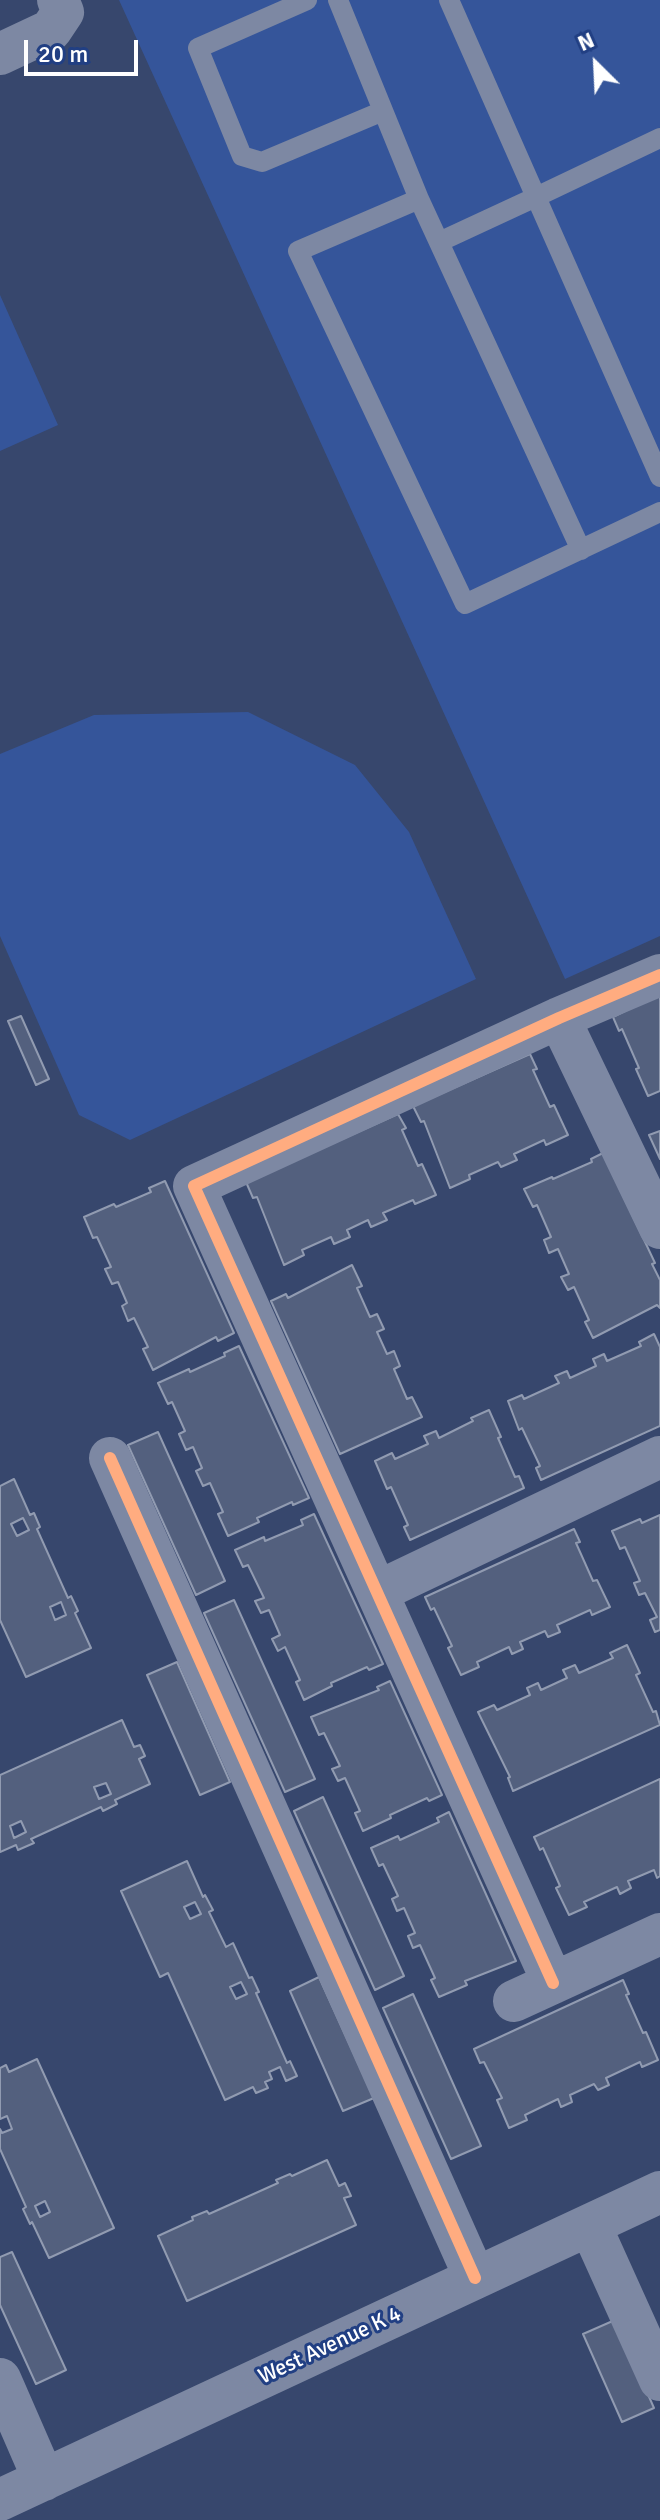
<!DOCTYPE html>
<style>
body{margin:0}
#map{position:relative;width:660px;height:2520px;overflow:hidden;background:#37476d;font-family:Signika,sans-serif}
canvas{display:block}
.north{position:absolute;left:556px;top:24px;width:80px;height:80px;-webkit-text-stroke:6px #213f83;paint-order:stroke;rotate:336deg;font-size:22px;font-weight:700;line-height:32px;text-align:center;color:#fff}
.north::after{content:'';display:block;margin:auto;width:28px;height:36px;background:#fff;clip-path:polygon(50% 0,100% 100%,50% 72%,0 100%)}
.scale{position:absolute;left:24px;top:40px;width:114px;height:36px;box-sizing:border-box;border:4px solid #fff;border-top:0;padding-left:10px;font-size:24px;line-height:28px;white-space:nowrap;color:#fff;-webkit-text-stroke:6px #213f83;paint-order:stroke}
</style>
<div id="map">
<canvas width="660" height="2520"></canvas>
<div class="north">N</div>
<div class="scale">20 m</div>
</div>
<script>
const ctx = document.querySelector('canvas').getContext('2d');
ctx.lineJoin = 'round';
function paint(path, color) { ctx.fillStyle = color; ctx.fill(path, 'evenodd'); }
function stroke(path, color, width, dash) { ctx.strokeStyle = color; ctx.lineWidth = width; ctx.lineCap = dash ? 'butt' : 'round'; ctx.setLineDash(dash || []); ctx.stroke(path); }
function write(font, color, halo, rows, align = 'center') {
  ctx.font = font + ' Signika,sans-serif'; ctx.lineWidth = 6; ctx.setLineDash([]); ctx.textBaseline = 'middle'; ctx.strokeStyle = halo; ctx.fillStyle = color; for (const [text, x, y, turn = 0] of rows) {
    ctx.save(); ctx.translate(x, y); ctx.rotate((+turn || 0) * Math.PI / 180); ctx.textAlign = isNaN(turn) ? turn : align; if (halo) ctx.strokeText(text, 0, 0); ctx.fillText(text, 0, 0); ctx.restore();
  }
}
const green = new Path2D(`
 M119,0H660V936L565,979Z
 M0,295L58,425L0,451Z
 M248,712L355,765L409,832L476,979L130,1140L79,1115L0,936V754L94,715Z`);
const building = new Path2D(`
 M660,994V1091L648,1096L636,1069L639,1068L622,1029L619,1031L613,1017Z
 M21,1016L49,1079L36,1085L8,1021Z
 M530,1054L537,1069L533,1070L550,1107L554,1105L568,1135L546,1145L544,1140L514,1154L517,1160L501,1167L498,1162L469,1175L470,1179L450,1188L424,1121L421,1122L413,1106Z
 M398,1114L406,1128L402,1130L418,1166L422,1164L436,1195L415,1204L413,1200L383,1213L387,1220L371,1227L368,1220L347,1230L350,1237L334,1244L331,1237L302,1250L304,1255L284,1265L257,1197L253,1198L246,1182Z
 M660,1131V1159L649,1135Z
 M603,1153L655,1263L652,1264L660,1280V1308L657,1305L593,1338L585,1322L589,1320L574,1287L568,1290L561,1277L569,1274L558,1249L549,1253L544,1240L551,1237L537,1205L533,1207L524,1189L552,1177L553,1179L592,1162L591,1159Z
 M165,1181L234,1333L218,1341L216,1337L153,1370L143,1349L148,1347L134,1318L128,1321L122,1306L127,1303L118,1282L112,1284L105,1269L111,1267L97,1237L93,1238L84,1217L114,1204L116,1207L151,1192L149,1188Z
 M352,1265L362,1286L357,1288L370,1317L377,1314L384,1329L377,1332L387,1354L394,1351L400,1366L394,1369L407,1399L412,1397L422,1417L340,1454L271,1301L286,1294L288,1298Z
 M654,1334L660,1347V1426L541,1480L536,1468L540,1466L522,1428L519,1430L508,1401L522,1395L524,1399L559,1383L555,1376L567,1371L570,1378L596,1366L593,1359L604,1354L607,1361L641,1346L639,1342Z
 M239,1346L309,1498L293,1505L292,1502L257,1518L259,1522L228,1536L218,1514L223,1512L210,1483L203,1486L196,1471L202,1468L193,1447L186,1450L179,1434L185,1431L172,1402L168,1404L158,1383L189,1369L190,1372L225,1356L224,1353Z
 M489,1410L501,1437L498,1438L515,1477L519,1476L524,1488L410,1540L404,1527L408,1525L391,1487L387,1489L375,1461L392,1453L395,1459L428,1444L424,1436L436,1431L439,1438L473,1421L471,1418Z
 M158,1432L225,1581L196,1595L128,1445Z
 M14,1479L30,1515L34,1513L40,1527L37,1529L68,1598L71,1596L78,1611L75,1613L91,1648L26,1677L0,1620V1486ZM23,1518L29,1530L17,1536L11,1524ZM61,1602L66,1615L55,1620L50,1607Z
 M314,1514L383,1664L369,1670L367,1667L331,1683L332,1686L304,1700L296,1682L300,1680L285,1647L278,1651L272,1639L280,1635L269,1610L261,1613L255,1601L264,1598L248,1565L243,1567L235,1550L264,1537L265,1541L303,1525L301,1520Z
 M660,1515V1630L655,1632L650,1620L657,1617L645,1593L639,1595L634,1583L640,1581L625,1547L620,1549L612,1531L640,1519L642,1523Z
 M574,1529L580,1542L576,1543L593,1581L597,1580L610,1607L592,1615L590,1610L557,1625L560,1632L548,1637L545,1631L520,1642L523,1649L512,1654L509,1647L477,1662L479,1667L461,1675L448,1648L452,1646L434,1608L431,1610L425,1597Z
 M234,1600L315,1779L285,1792L204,1613Z
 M627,1645L640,1673L636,1675L653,1712L656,1711L660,1725L513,1791L508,1778L510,1777L478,1712L494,1705L497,1710L530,1695L527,1688L538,1683L541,1690L567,1678L563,1670L575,1665L579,1673L613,1658L610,1653Z
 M177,1662L230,1782L200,1795L147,1675Z
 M390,1681L442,1795L429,1801L427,1798L390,1815L391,1818L363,1831L355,1813L360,1811L345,1778L338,1781L332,1769L340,1766L324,1733L319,1735L311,1717L379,1690L377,1687Z
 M122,1720L134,1747L140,1745L145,1756L139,1759L150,1784L115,1800L117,1804L103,1811L101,1807L31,1839L34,1843L18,1850L16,1845L0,1852V1775ZM106,1783L111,1794L99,1799L94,1787ZM21,1821L26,1832L14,1838L10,1826Z
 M660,1779V1876L657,1878L654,1870L628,1881L631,1888L620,1894L617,1887L584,1902L587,1907L569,1915L556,1888L560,1886L543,1848L540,1850L534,1837Z
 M323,1797L404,1976L375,1990L294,1811Z
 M449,1812L516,1961L465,1981L467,1985L439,1997L431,1980L435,1978L420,1945L413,1948L408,1936L415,1933L404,1908L397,1911L392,1899L398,1896L383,1864L379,1866L371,1848L398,1836L400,1840L439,1822L437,1818Z
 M187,1861L203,1897L205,1895L213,1910L209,1912L226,1947L233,1943L249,1978L252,1977L259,1992L256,1993L287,2063L290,2061L297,2076L286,2081L280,2067L269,2072L272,2079L265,2082L268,2088L256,2093L253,2087L225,2100L168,1973L160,1977L121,1891ZM195,1902L201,1914L190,1919L184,1907ZM241,1982L247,1994L236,1999L230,1987Z
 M319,1977L374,2098L343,2111L290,1991Z
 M623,1980L629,1994L626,1995L643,2033L646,2032L658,2060L642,2067L640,2062L606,2078L609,2085L598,2090L594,2084L570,2095L572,2102L561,2107L558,2099L525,2115L527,2120L509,2128L497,2100L502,2098L484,2062L480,2063L474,2049Z
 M413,1994L481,2146L451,2159L383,2008Z
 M37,2059L114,2228L49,2258L32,2222L30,2224L23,2209L26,2207L0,2149V2129L2,2133L12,2129L7,2116L0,2119V2068L6,2065L9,2072ZM45,2201L50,2212L40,2217L35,2206Z
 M327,2160L339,2186L345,2183L351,2196L344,2198L356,2225L187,2301L158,2236L193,2220L192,2217L207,2211L209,2214L278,2183L276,2180L290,2174L292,2176Z
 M12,2252L66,2370L36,2384L0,2305V2257Z
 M615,2320L654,2408L622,2422L583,2334Z`);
const service = new Path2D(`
 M307,0L198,48L242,156L262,162L383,111
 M338,0L419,199
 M449,0L536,197L660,138
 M439,242L536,197L660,477
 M581,550L419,199L298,251L465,604L660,512`);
const minor = new Path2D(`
 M0,54L51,30L63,12L58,0
 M559,1018L660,1228
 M110,1458L475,2278
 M377,1592L660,1457
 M553,1983L194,1186L559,1018L660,975
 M514,2001L660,1934
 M590,2225L660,2380
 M0,2379L44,2480
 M0,2500L660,2192`);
const cycleway = new Path2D(`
 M110,1458L475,2278
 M553,1983L194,1186L559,1018L660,975`);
const streetNames = [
 ["West Avenue K 4",330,2346,-25]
];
paint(green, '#35559a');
paint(building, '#53607e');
stroke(building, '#919bb1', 2);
stroke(service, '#7d88a3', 20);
stroke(minor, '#7d88a3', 42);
stroke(cycleway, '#ffac80', 12);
write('22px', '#fff', '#213f83', streetNames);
</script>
